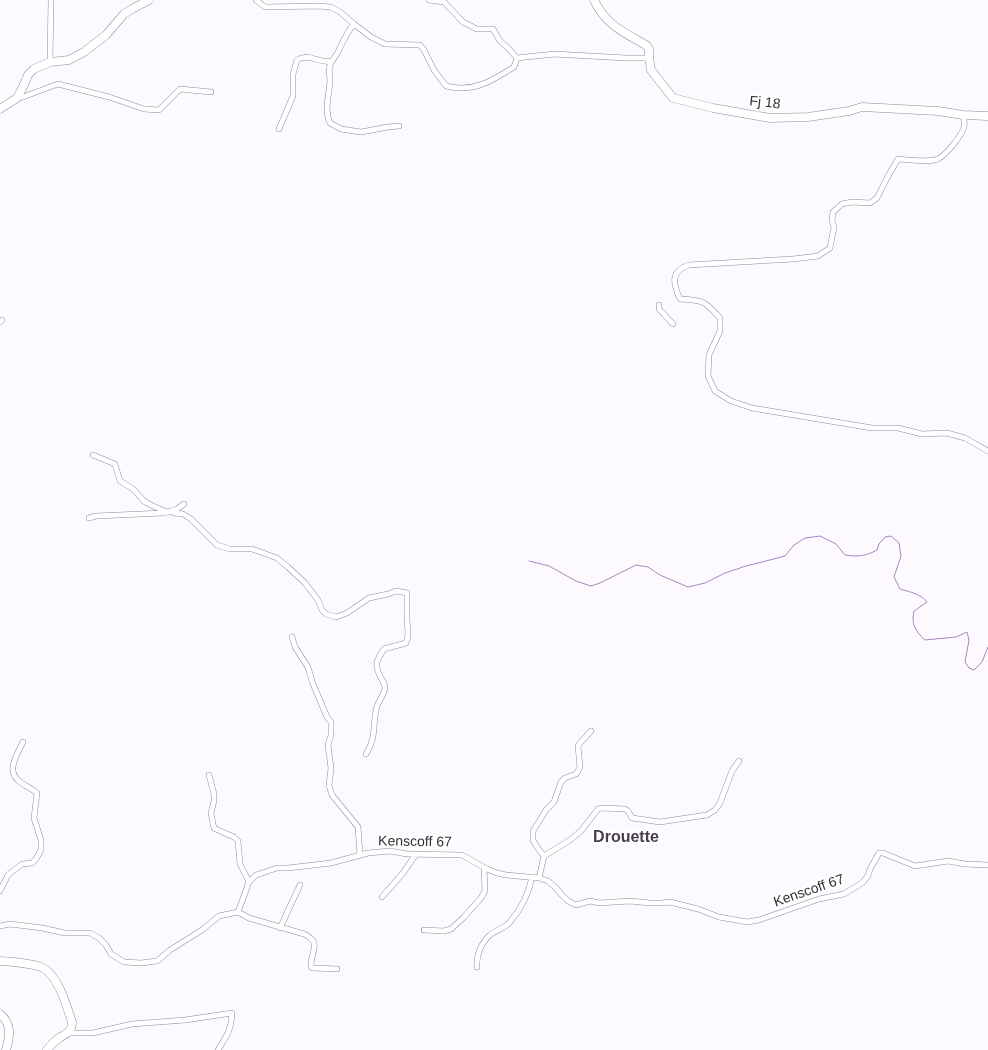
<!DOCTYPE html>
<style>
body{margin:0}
canvas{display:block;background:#fcfafe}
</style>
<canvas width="988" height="1050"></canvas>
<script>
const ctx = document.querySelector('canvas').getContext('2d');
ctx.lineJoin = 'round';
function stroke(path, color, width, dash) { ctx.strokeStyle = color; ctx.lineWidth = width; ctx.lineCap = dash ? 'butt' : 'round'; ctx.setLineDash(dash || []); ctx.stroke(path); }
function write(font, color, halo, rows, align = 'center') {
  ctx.font = font + ' Arial,sans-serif'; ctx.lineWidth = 5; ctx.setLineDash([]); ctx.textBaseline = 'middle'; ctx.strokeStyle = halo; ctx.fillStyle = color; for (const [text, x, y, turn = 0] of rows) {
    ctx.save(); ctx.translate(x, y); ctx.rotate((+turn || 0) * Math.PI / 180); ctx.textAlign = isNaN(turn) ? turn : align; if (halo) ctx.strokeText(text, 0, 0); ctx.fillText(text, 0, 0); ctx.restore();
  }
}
const stream = new Path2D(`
 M529,561L549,566L576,581L591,586L600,583L636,565L648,567L660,575L688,587L705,583L725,573L746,566L766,561L785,556L794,545L805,538L820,536L836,544L845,555C858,557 866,556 877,550L879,544L885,537L891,536L899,543L901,556L894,577L900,589C910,592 921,594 927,602L914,611C911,624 915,631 925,640L956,637L967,632L969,640L965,662L969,668L974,670L982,662L988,647`);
const street = new Path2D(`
 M256,0L265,7L317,6L331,7L340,12L354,24L371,37L385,44L420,45L424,50L434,70L446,86C473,93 492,81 514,67L517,58L554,54L626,58H649
 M429,0L444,2
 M444,2L463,22L477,29H493L500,41L508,48L517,58
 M354,24C346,33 343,42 338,52C336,56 332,60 330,65C328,70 330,75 330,81C329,95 324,110 330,123L341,129L361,132L388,127L399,126
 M50,62L51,0
 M17,98L23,97L58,84L109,97L144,109L159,110L180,89L211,92
 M963,115C964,119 965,124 964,127C961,137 944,158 935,160C923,162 910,160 898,159L887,178L877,198L870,203L852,202L842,204L833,212L832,220L834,227L830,248L818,256L793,259L689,265C670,271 673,284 680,299C703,300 705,301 720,318V331L709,355L708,376L715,391L731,401L752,408L872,428H898L922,434L947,433L965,438L988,451
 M279,129L293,96V74L297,60C311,52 318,64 332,61
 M659,305V309L673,324
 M0,322L2,320
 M93,455L115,464L120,481L133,489L145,502L153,506L167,512
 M170,511L174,513L183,514L191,519L217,545L230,549H252L277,558L288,567L305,583L318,600L322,610L326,614L336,617L347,613L369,598L388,594L396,591L407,593C407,602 407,610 407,619C407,628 410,635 406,643L384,649C376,661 374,665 381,678C383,681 385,684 385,688C384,695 379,700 377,706C372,724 377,738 366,754
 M89,518L96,516L164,513L177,509L184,504
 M292,637L295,647L308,667L313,684L327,717L331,722V735L328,745L331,768L329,785L332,795L358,827L360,855
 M209,775L214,794V801L211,813L213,824L214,828L218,830L234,837L238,841L240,864L249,882
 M544,856L537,847L533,840V831L546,810L554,802L561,782L565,778L576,774L578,771L580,767L578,746L580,743L591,731
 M539,878L544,856L570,840L581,831L598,809L601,808L625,809L628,811L632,818L660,822L707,815L715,810L720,803L732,771L739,761
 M0,891L8,875L22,864L32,863L36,859L41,850V840L34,818L37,793C32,789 28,787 23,784C4,773 16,757 23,742
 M382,897L403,873L416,854
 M238,912L249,918L304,934C323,943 310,952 311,967L313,968L337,969
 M0,926L10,924L42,928L65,933H90L99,938L106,945L111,954L124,962L141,963L157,961L170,950L202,930L219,916L238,912L249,882L256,875L277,868H288L331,863L368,853L390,851L407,854L462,855L487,869L497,873L506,875L539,878L548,881L555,887L562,895L568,901L576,905L590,901L599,903L630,901L650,903H661L670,902L698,909L719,917L747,922L759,920L819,899L844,894L862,883L868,876L870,869L879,853H883L915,866L948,861L965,864L988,865
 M280,928L300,885
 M424,930L444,931L451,929L463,918L481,898L485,891L484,868
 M477,967C476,956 481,943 490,935C496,930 504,929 510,922C521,909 529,893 532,877
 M69,1033H93L132,1024L185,1020L232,1013C231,1031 227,1035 218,1050`);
const secondary = new Path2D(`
 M594,0C606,25 623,32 646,45L649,49V58L651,70L673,98L713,108L770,118L808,117L849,111L862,107L938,111L963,115L988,116
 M0,109L17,98L23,87L28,75L34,69L50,62L69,60L84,52L106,35L124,14L132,9L149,0
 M0,961C12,962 32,963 43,968C58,975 67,1007 72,1022C72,1032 67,1033 59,1038C55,1041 50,1046 47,1050
 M0,1014C12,1024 10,1036 6,1050`);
const streetNames = [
 ["Fj 18",765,103,6],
 ["Kenscoff 67",415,842,1],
 ["Kenscoff 67",809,891,-19]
];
const quarterNames = [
 ["Drouette",626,838]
];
stroke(stream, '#a785c0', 1);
stroke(street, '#93879c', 6);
stroke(secondary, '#93879c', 9);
stroke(street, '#fff', 5);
stroke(secondary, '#fff', 8);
write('14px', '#332e37', '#fff', streetNames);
write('bold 16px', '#473d4f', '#fff', quarterNames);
</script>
